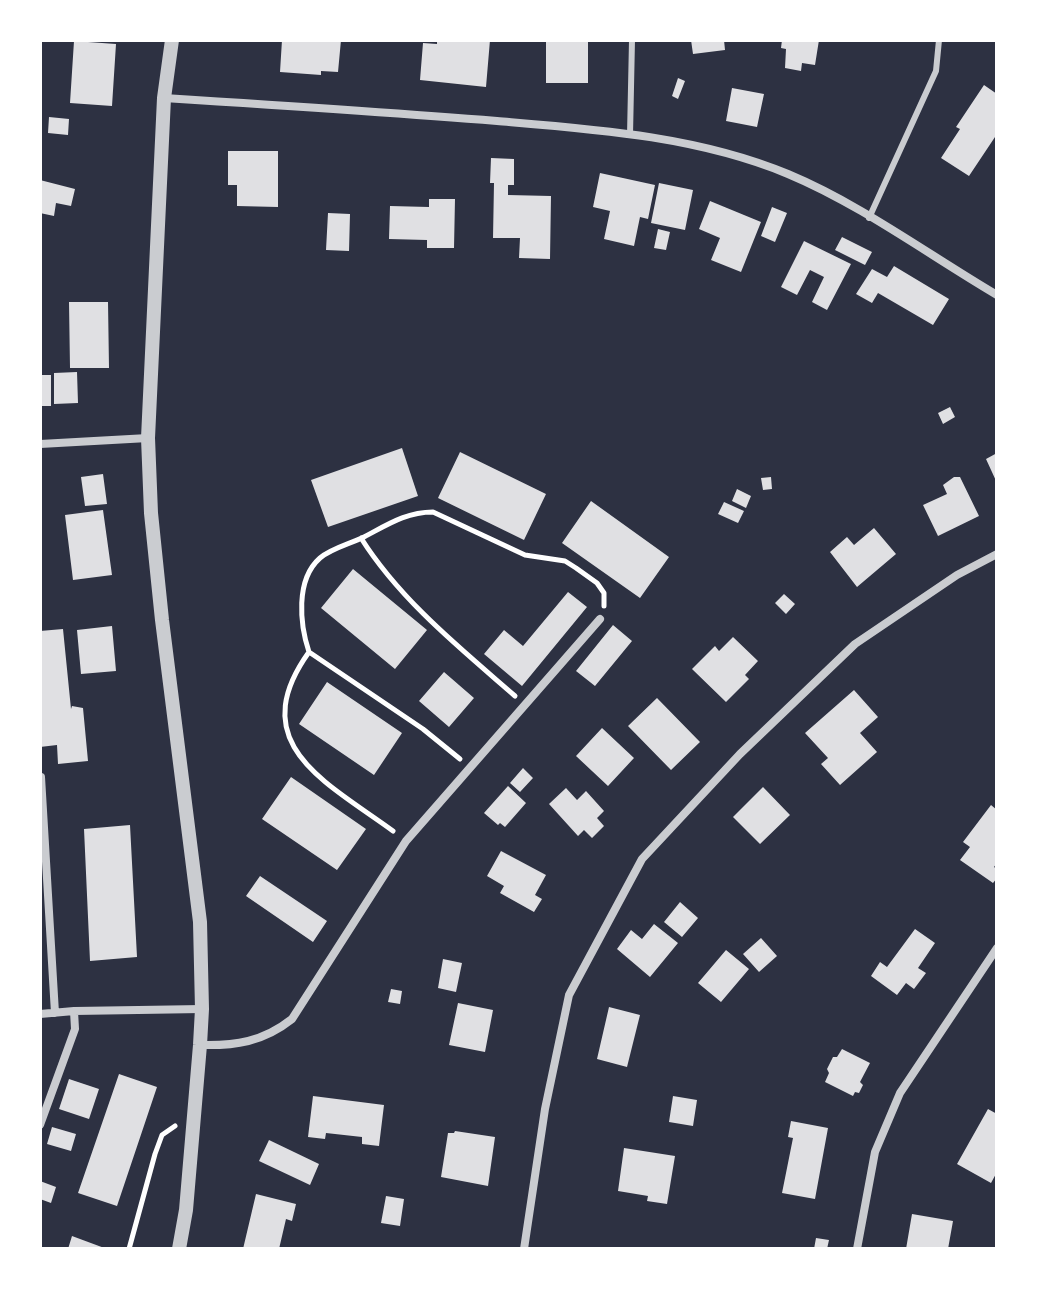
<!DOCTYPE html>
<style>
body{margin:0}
#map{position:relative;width:1037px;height:1289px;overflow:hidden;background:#2d3142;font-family:"Roboto Serif",serif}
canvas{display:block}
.frame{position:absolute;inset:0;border:42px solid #fff;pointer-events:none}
</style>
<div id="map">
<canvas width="1037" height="1289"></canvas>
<div class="frame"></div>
</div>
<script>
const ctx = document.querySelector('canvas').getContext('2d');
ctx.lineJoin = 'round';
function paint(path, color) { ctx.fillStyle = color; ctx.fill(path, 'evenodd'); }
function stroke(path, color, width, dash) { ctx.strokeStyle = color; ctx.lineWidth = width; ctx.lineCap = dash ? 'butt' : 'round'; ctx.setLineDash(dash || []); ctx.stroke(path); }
const building = new Path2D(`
 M282,40H341L338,72L321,71V75L280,72Z
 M437,40H490L486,87L420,80L423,43L437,44Z
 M546,40H588V83H546Z
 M691,40H724L725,50L693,54Z
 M782,40H819L815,65L802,63L801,71L785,68L786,49L781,48Z
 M74,41L116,44L112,106L70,103Z
 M678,78L685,81L678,99L672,96Z
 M984,85L997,94V134L969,176L941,158L960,129L956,127Z
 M732,88L764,94L757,127L726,121Z
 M49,117L69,119L68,135L48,133Z
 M228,151H278V207L237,206V185H228Z
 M491,158L514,159V185H508V195L551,196L550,259L519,258L520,238H493L494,183H490Z
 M600,173L655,185L648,219L640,217L634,246L604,239L610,211L593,207Z
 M40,180L75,189L71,206L56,203L54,216L40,213Z
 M659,183L693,190L685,230L651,223Z
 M429,199H455L454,248H427V240L389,239L390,206L429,207Z
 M710,201L761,222L741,272L711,260L720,238L699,229Z
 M772,207L787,213L775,242L761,236Z
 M328,213L350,214L349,251L326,250Z
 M658,229L670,232L666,250L654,248Z
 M842,237L872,252L865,265L835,250Z
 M804,241L851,264L827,310L812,302L824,277L810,270L797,295L781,287Z
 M894,266L949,299L933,325L878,293L872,303L856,294L872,269L887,277Z
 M69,302H108L109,368H70Z
 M77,372L78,403L54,404V373Z
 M40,375H51V406H40Z
 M950,407L955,417L943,424L938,413Z
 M402,448L418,496L328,527L311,480Z
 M460,452L546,494L524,540L438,498Z
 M997,453V483L986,459Z
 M103,474L107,504L85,506L81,477Z
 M771,477L772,489L763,490L761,478Z
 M954,477H960L979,516L938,536L923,505L947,494L943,485Z
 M737,489L751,496L746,508L732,501Z
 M591,501L669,557L640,598L562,543Z
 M724,502L744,511L738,523L718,514Z
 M103,510L112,575L73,580L65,515Z
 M874,528L896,554L857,587L830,552L847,537L854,545Z
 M353,569L427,630L395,669L321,608Z
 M568,592L587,607L522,686L484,654L504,630L523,646Z
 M784,594L795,604L786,614L775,603Z
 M613,625L632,641L595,686L576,671Z
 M112,626L116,671L81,674L77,630Z
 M63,629L71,709L72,706L83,708L88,761L58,764L57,745L40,747V631Z
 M733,637L758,661L745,675L749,679L726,702L692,669L715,646L719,651Z
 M444,672L474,698L449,727L419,701Z
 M327,682L402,733L374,775L299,724Z
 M854,690L878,717L860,733L877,752L840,785L821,764L828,758L805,733Z
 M657,698L700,742L671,770L628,726Z
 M602,728L634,758L608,786L576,756Z
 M523,768L533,778L520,792L510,783Z
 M291,777L366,829L337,870L262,819Z
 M508,786L526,803L505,827L500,823L498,825L484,813Z
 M763,787L790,815L760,844L733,817Z
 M566,788L577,800L586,791L604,811L597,818L604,826L592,838L584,830L578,836L549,804Z
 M991,805L997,810V863L994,867L997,869V878L993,883L960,860L970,847L963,842Z
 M130,825L137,957L90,961L84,829Z
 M501,851L546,875L535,895L542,899L534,912L500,893L504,886L487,876Z
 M260,876L327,921L313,942L246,896Z
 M680,902L698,918L682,937L664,922Z
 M654,924L678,943L650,977L617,949L631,930L642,939Z
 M915,929L935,943L918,968L926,973L914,989L906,983L897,995L871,976L880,962L887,967Z
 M761,938L777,956L759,972L743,954Z
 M726,950L749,969L721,1002L698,983Z
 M443,959L462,963L456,992L438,988Z
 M391,989L402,991L400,1004L388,1002Z
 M458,1003L493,1010L485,1052L449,1045Z
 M609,1007L640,1015L627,1067L597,1059Z
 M842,1049L870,1063L860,1082L863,1085L859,1093L855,1092L853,1096L825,1082L829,1073L827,1069L833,1057H837Z
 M119,1074L157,1087L117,1206L78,1193Z
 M69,1079L99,1089L89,1119L59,1109Z
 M313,1096L384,1105L379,1146L362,1144V1137L326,1133L325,1139L308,1137Z
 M673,1096L697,1100L693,1126L669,1122Z
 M988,1109L997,1114V1172L991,1183L957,1164Z
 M791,1121L828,1128L815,1199L782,1193L793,1138L788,1137Z
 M52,1127L76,1134L71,1151L47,1144Z
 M455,1131L495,1137L488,1186L441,1177L448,1133H454Z
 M269,1140L319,1164L310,1185L259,1161Z
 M624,1148L675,1156L667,1204L647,1201L648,1196L618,1191Z
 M40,1181L56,1187L51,1203L40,1199Z
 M256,1194L296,1204L292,1221L286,1219L279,1249H243Z
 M386,1196L404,1199L400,1226L381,1223Z
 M912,1214L953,1221L948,1249H906Z
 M72,1236L107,1249H68Z
 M816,1238L829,1240L827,1249H814Z`);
const path = new Path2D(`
 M361,538C400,600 461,649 515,696
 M309,652C243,744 326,782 393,831
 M460,759L423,729L309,652C300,625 295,580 320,558C332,548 350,544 364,537C387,525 406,512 433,512L525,555L565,561L576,568L597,583L604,593V606
 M129,1249L155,1154L162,1135L175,1126`);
const service = new Path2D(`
 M630,135L632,40
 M869,218L936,71L939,40`);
const minor = new Path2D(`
 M164,98C275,105 386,112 497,121C593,129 697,136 788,174C860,204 929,255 997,295
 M40,444L148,438
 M41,777L55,1013
 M40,1014L74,1011L202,1009
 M200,1045C235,1046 263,1042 292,1019L406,841L600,619
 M40,1125L75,1029L74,1011
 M524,1249L545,1109L569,995L642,859L740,754L855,644L957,575L997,554
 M857,1249L875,1152L900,1093L997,948`);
const tertiary = new Path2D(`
 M172,40L164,98L148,438L151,513L162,620L200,922L202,1009L200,1045L186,1210L179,1249`);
paint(building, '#e0e0e3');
stroke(path, '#fff', 5);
stroke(service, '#caccd0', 6);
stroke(minor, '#caccd0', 8);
stroke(tertiary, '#caccd0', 14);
</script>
